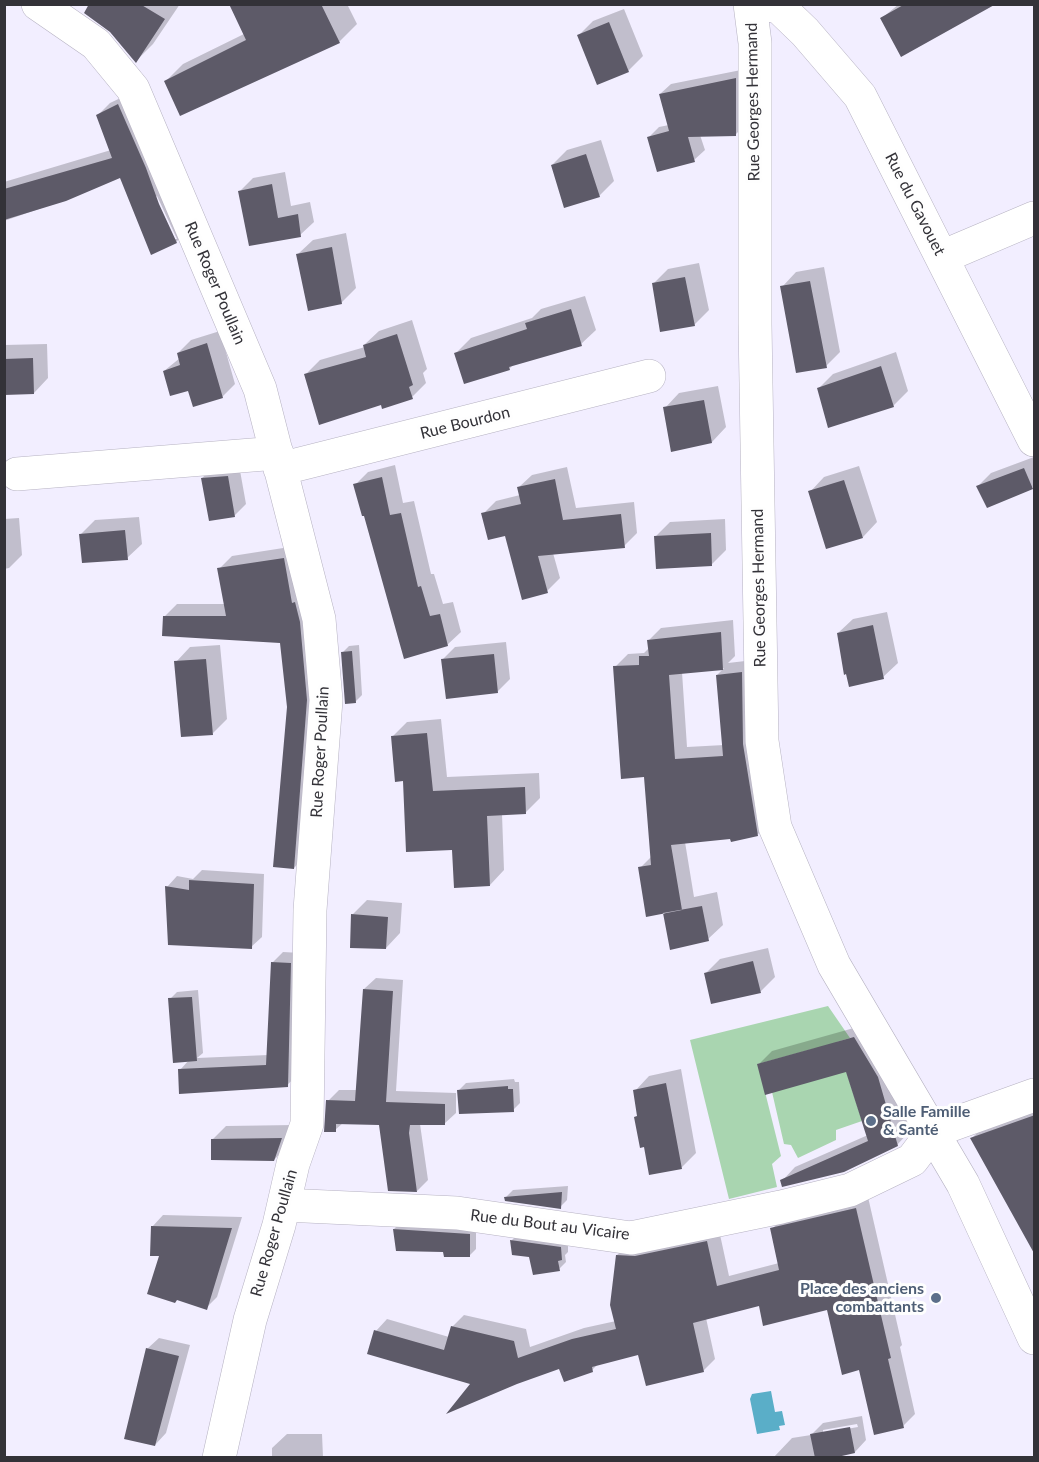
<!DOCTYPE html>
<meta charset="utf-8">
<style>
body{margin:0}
#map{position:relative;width:1039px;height:1462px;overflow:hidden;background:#f2eeff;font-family:Lato,sans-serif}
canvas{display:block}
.frame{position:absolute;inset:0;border:6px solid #333238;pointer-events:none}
</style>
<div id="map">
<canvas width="1039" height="1462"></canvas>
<div class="frame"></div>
</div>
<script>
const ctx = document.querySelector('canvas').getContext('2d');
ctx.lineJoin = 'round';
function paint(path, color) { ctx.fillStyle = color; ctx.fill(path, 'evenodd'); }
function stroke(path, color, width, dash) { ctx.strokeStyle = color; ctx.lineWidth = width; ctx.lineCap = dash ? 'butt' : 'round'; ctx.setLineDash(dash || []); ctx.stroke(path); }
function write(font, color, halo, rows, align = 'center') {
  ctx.font = font + ' Lato,sans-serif'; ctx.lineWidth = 6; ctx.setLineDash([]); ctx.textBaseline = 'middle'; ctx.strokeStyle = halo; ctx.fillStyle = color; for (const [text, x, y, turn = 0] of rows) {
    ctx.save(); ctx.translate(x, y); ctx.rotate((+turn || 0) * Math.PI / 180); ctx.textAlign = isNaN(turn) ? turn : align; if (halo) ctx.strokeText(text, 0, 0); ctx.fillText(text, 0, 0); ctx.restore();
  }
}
const green = new Path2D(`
 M828,1006L850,1038L837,1042L862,1121L836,1130V1140L798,1158L791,1145L784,1144L772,1092L816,1048L758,1064L781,1156L772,1164L777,1187L729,1199L690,1040Z`);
const water = new Path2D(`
 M771,1391L775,1412L782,1411L785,1425L779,1426L780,1430L757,1434L750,1399L752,1394Z`);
const shadow = new Path2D(`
 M91,4H180L153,44L136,61Z
 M230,4H347L357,24L339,42L181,114L165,82L183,64L244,34Z
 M899,4H975L882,18Z
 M624,9L643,56L628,71L579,35L593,21Z
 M746,69V124L736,134L700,135L705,150L694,160L649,137L659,127L669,125L660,94L671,84Z
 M131,93L158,155L170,191L188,230L176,242L151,253L121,176L65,200L4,221V182L111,150L97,116L110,103ZM157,196L177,239H173L154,198Z
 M601,140L614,181L599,196L552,165L567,150Z
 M285,172L291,206L310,202L314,222L300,235L240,191L253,178Z
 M346,233L356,288L341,303L298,254L313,240Z
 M699,263L709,310L694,325L653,284L668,269Z
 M824,267L840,352L826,366L782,287L796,272Z
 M585,296L596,330L581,344L514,364L509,369L456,353L471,338L532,318L541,309Z
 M412,320L427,369L423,373L426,383L412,397L382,403L306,374L320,360L365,347L364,345L379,331Z
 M220,331L235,384L222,397L189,389L164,371L180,358L178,353L191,340Z
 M47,344L48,378L34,393L4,394V345Z
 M896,352L908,391L893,406L818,389L833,374Z
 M718,386L726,427L712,442L665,408L679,393Z
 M1034,457V485L1032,488L978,486L991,473Z
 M239,465L246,504L234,516L202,478L214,467Z
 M395,465L403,503L414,501L431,574H434L443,604L453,602L461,632L447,645L366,514L355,485L368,472Z
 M859,466L877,522L863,537L810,492L824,477Z
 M567,467L576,508L634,502L637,533L624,546L553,553L560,578L547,591L506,534L483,514L496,501L520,495L519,487L532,475Z
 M139,517L142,544L127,558L81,534L95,520Z
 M19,518L22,555L9,568L4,569V519Z
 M725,519L726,550L711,565L656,536L670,522Z
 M296,546L313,609L306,855L294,868L288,707L282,641L164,617L177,604H225L219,569L232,556Z
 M887,612L898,663L883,677L838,633L853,619Z
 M733,620L735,656L728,663L754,660L770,822L758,834L685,842L694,897L717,892L723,925L708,939L665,914L640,868L652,856L645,775L615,667L628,654L644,653L650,647L649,640L661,628ZM724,668L717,675L724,745L687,747L682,672Z
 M506,642L510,679L497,692L443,659L455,647Z
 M220,645L227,719L213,733L176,662L190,647Z
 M359,645L362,695L355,702L342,653L349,646Z
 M441,719L447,777L539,773L540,798L526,812L502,814L504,870L490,885L454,848L392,737L407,722Z
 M202,870L264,874L262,937L251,947L167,887L177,876L193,879Z
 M367,900L402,903L400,933L386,948L352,915Z
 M768,948L775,977L761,991L712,1002L705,974L720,959Z
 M283,952L301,953L298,1075L287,1085L180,1070L189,1060L170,999L177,992L198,990L203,1053L197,1058L268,1055L272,963Z
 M376,978L403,980L396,1091L456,1093V1113L444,1124H420L428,1180L417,1191L381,1123H343L335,1130L328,1101L339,1090H357L364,989Z
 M868,1024L891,1064L910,1131L897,1145L782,1181L795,1167L868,1135L847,1070L759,1064L772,1051Z
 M681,1069L696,1153L682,1167L650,1173L635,1091L649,1076Z
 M514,1079L515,1082H519L520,1103L513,1110L459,1090L466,1083Z
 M1034,1107V1239L972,1138L986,1124Z
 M294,1125L287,1146L274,1160L213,1139L226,1126Z
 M568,1186L567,1200L560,1207L506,1197L513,1190Z
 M868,1197L902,1345L900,1347L915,1414L903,1426L860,1369L828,1308L760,1305L706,1318L715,1359L703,1371L640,1353L598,1364L592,1370L560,1367L473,1383L376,1331L387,1319L449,1337L452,1327L464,1315L526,1329L530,1347L584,1328L616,1321L617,1255L629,1244L719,1230L729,1276L779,1263L772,1229L784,1217Z
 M163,1215L242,1217L217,1297L206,1308L177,1299L152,1227Z
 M401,1222L476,1227V1249L469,1256L444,1251L394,1229Z
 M519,1233L568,1240V1252L565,1255L566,1262L559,1269L530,1256L514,1254L512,1240Z
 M159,1338L190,1345L166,1433L155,1445L147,1349Z
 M862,1416L866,1440L855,1452L827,1458H773L792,1438L811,1435L823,1423ZM857,1424L858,1427L823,1433V1430Z
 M287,1434H322L323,1457L335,1458H272V1448Z`);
const building = new Path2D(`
 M89,4H140L165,19L136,63L110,32L84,13Z
 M229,4H321L340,43L180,116L164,81L246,40Z
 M905,4H996L901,57L880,18Z
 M609,22L629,72L597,85L577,35Z
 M736,78V136L688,137L695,162L657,172L647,137L669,131L659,94Z
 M118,104L146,168L159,204L177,243L151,255L120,178L66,201L4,220V189L112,158L96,115Z
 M586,154L600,197L564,208L551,165Z
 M272,184L278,218L298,214L301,237L249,246L238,191Z
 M332,247L342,304L308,311L296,254Z
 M685,277L695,326L660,332L652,283Z
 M810,281L827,368L796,373L780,286Z
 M571,309L582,346L509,367L510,370L464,384L454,353L527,329L525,323Z
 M397,334L413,385L409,387L413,399L382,409L381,405L319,425L304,374L366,357L363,345Z
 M207,343L223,398L193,407L188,391L170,396L163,371L180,365L177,353Z
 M33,358L34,394L4,395V359Z
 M881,366L894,407L828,428L817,388Z
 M704,400L712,443L671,452L663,407Z
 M1024,468L1033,489L987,508L976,486Z
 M228,476L235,517L209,521L201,478Z
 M382,477L390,515L401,513L418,587L421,586L430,616L440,614L448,646L404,659L364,516H362L353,484Z
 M555,479L563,520L621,514L625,548L538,556L548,593L522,600L505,536L488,540L481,513L521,504L517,487Z
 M844,480L863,538L826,549L808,491Z
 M125,530L128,560L82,563L79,534Z
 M711,533L712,566L656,569L654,536Z
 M284,558L292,603L295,602L300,622L307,700L294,869L273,867L287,707L280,643L162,636L163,616H226L217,568Z
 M873,625L884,679L849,687L846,674L844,675L837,633Z
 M721,632L723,670L669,675L675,759L723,756L716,675L742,672L743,744L758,836L731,842L730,839L671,845L682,910L646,917L638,867L651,865L644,777L621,779L613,666L639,665V656H649L647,640Z
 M352,651L356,703L345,704L341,652Z
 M494,654L498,693L446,699L441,659Z
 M206,659L213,735L181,737L174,661Z
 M427,733L433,791L525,787L526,814L487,816L490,886L454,888L452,850L406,852L403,781L395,782L391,736Z
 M189,880L254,884L252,949L168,945L165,886L189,890Z
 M702,906L709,941L670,950L663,913Z
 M351,914L388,917L386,949L350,948Z
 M753,961L761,993L711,1004L704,973Z
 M271,962L291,963L288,1087L179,1094L178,1069L266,1065Z
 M363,989L393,991L386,1102L445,1104V1125H410L409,1133L417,1192L388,1191L379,1125L336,1124V1132H324L326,1100L355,1101Z
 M192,997L197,1061L173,1063L168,998Z
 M854,1037L878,1077L898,1146L844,1172L782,1187L780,1180L868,1141L846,1072L765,1095L757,1064Z
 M666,1083L682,1169L649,1175L644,1147L640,1148L634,1117L637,1116L633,1090Z
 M508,1086V1089H513L514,1112L459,1114L457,1090Z
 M1035,1115V1255L970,1138Z
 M282,1138L274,1161L211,1160V1139Z
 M562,1192L561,1209L505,1201L504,1197Z
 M856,1208L891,1358L888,1359L904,1428L874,1435L859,1370L842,1375L827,1310L763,1326L759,1306L693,1323L704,1372L646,1386L638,1355L592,1367L593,1372L564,1382L559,1369L517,1384L446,1414L470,1384L367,1354L374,1330L444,1350L451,1326L514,1341L518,1358L572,1339L616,1329L610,1305L616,1255L635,1256L707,1241L717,1286L779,1270L770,1228Z
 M151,1226L232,1228L207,1310L177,1300L175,1303L147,1294L159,1256H150Z
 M393,1229L470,1234V1257H444L443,1252L396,1251Z
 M510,1240L561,1247L562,1260L558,1261L560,1271L533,1275L529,1257L512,1255Z
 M146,1348L179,1356L155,1446L124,1439Z
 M850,1427L855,1453L833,1458H815L810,1434Z`);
const minor = new Path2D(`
 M38,4L96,44L133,89L260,389L319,619L326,700L310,910L307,1124L293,1164L279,1225L250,1320L219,1458
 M750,4L755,43V324L762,741L775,827L834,965L963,1184L1034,1338
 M756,4L778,6L805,32L860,96L1034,440
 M942,257L1034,218
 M280,469L649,376
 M17,474L277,453
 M934,1131L1034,1095
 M284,1205L457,1213L631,1238L781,1207L850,1190L912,1160L934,1131`);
const markers = [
 [871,1121,6,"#5c6f8a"],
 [936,1298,6,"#5c6f8a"]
];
const streetNames = [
 ["Rue Georges Hermand",753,102,-91],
 ["Rue du Gavouet",915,204,63],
 ["Rue Roger Poullain",215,283,67],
 ["Rue Bourdon",465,423,-14],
 ["Rue Georges Hermand",759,588,-91],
 ["Rue Roger Poullain",320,752,-87],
 ["Rue du Bout au Vicaire",550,1225,7],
 ["Rue Roger Poullain",274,1233,-74]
];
const serviceNames = [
 ["Salle Famille",883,1112],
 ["& Santé",883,1130],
 ["Place des anciens",924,1289,"right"],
 ["combattants",924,1307,"right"]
];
paint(green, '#a9d5b0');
paint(water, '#5aaec8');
paint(shadow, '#0003');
paint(building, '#5d5a68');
stroke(minor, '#b6b2c2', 34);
stroke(minor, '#fff', 33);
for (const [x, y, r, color] of markers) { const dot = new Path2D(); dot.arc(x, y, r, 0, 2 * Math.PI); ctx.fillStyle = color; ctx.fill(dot); stroke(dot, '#fefefe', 2); }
write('16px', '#333238', '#fefefe', streetNames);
write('bold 16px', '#4e5e75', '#fefefe', serviceNames, 'left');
</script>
